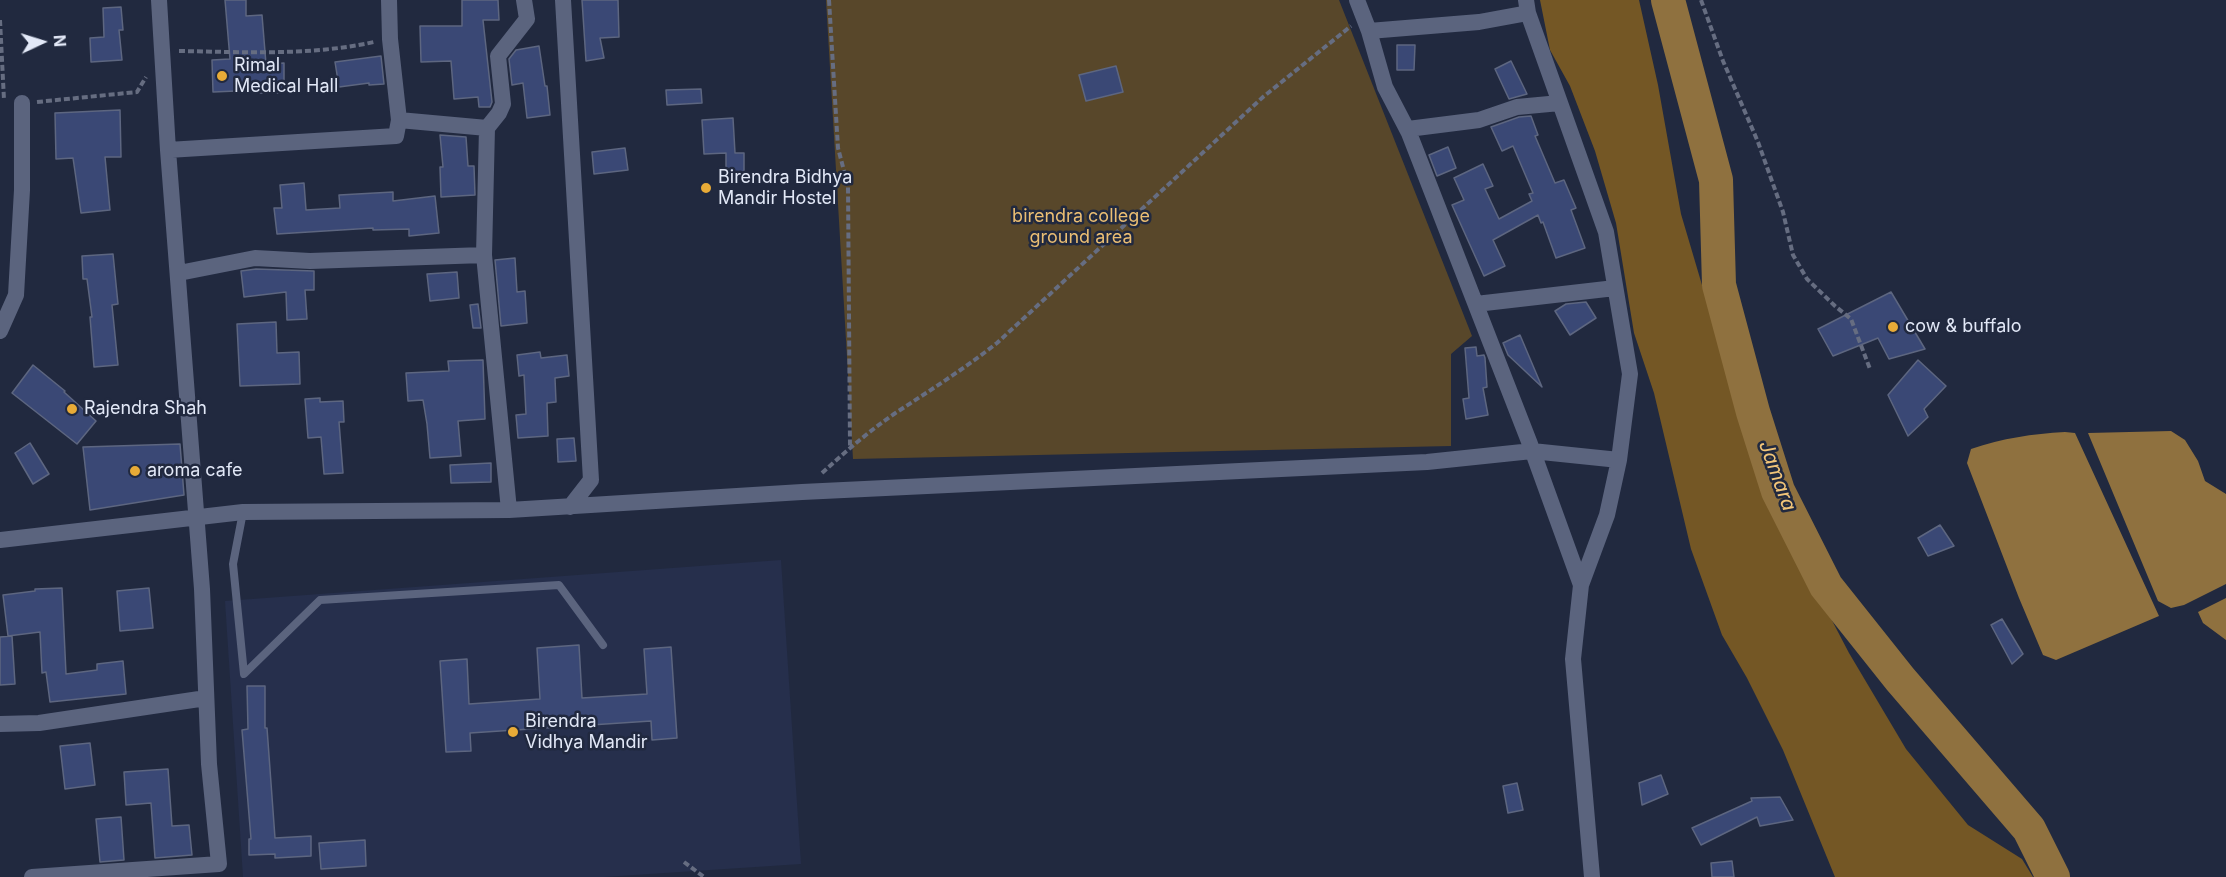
<!DOCTYPE html>
<style>
body{margin:0}
#map{position:relative;width:2226px;height:877px;overflow:hidden;background:#21293f;font-family:Inter,sans-serif}
canvas{display:block}
.north{position:absolute;left:12px;top:12px;width:60px;height:60px;-webkit-text-stroke:4px #21293f;paint-order:stroke;rotate:86deg;font-size:16px;font-weight:700;line-height:24px;text-align:center;color:#e2e8f7}
.north::after{content:'';display:block;margin:auto;width:21px;height:27px;background:#e2e8f7;clip-path:polygon(50% 0,100% 100%,50% 72%,0 100%)}
</style>
<div id="map">
<canvas width="2226" height="877"></canvas>
<div class="north">N</div>
</div>
<script>
const ctx = document.querySelector('canvas').getContext('2d');
ctx.lineJoin = 'round';
function paint(path, color) { ctx.fillStyle = color; ctx.fill(path, 'evenodd'); }
function stroke(path, color, width, dash) { ctx.strokeStyle = color; ctx.lineWidth = width; ctx.lineCap = dash ? 'butt' : 'round'; ctx.setLineDash(dash || []); ctx.stroke(path); }
function write(font, color, halo, rows, align = 'center') {
  ctx.font = font + ' Inter,sans-serif'; ctx.lineWidth = 5; ctx.setLineDash([]); ctx.textBaseline = 'middle'; ctx.strokeStyle = halo; ctx.fillStyle = color; for (const [text, x, y, turn = 0] of rows) {
    ctx.save(); ctx.translate(x, y); ctx.rotate((+turn || 0) * Math.PI / 180); ctx.textAlign = isNaN(turn) ? turn : align; if (halo) ctx.strokeText(text, 0, 0); ctx.fillText(text, 0, 0); ctx.restore();
  }
}
const built = new Path2D(`
 M781,560L801,864L604,877H243L225,601Z`);
const green = new Path2D(`
 M826,0H1339L1472,336L1451,354V446L853,459Z`);
const forest = new Path2D(`
 M1540,0H1639L1658,85L1681,214L1744,427L1780,521L1849,653L1906,749L1968,825L2022,859L2033,877H1835L1783,750L1747,678L1722,635L1691,549L1654,393L1634,333L1616,223L1595,151L1570,86L1550,50Z`);
const water = new Path2D(`
 M2171,431L2185,440L2198,461L2205,481L2226,494V584L2184,605L2171,608L2158,601L2088,433Z
 M2065,432L2075,433L2159,616L2056,660L2043,655L2019,598L1967,463L1971,449C2003,438 2032,434 2065,432Z
 M2226,598V640L2203,623L2198,612Z`);
const river = new Path2D(`
 M1668,0L1716,180L1719,285L1753,412L1778,491L1826,586L1900,679L2029,829L2053,877`);
const building = new Path2D(`
 M225,0H246V16L262,15L266,64L284,63V93H260V90L213,92L212,60L230,59Z
 M462,0H498L499,20H483L492,102L490,107H479L478,97L454,99L451,61L421,62L420,26H462Z
 M582,0H618L619,37L600,38L604,58L586,61Z
 M121,7L123,30H119L122,60L91,62L90,38L104,37L103,8Z
 M1397,45H1415L1414,70H1397Z
 M539,46L545,86H547L550,115L527,118L523,83L512,85L509,59L516,50Z
 M381,56L384,84L369,85V83L339,87L335,62Z
 M1511,61L1527,94L1509,99L1495,69Z
 M1116,66L1123,92L1086,101L1079,75Z
 M701,89L702,103L667,105L666,90Z
 M120,110L121,157H105L110,210L81,213L73,158L56,159L55,113Z
 M1531,116L1538,135L1535,136L1555,183L1564,180L1576,208L1571,210L1585,248L1556,258L1543,222L1541,223L1538,215L1493,240L1505,266L1484,276L1452,205L1464,200L1454,178L1483,164L1493,186L1485,189L1499,219L1532,201L1529,194L1533,193L1513,146L1502,151L1491,127L1519,117Z
 M733,118L735,153H744V174L726,175V153L704,154L702,120Z
 M440,135L466,137L468,166H474L475,195L441,197L440,167H443Z
 M1448,147L1456,168L1437,176L1429,155Z
 M625,148L628,170L594,174L592,152Z
 M304,183L306,210L340,208L339,195L393,192V201L435,196L439,233L409,236V229L373,230V228L277,234L274,208H282L280,185Z
 M113,254L118,304L112,305L118,365L94,367L90,317H92L87,279H83L82,256Z
 M515,258L517,292L525,291L527,323L501,326L495,260Z
 M256,269L314,271V290H305L307,319L287,320L286,292L244,297L241,271Z
 M457,272L459,298L430,301L427,274Z
 M1891,292L1925,349L1889,359L1878,338L1833,356L1818,329Z
 M1586,302L1596,318L1570,335L1555,311L1566,304Z
 M478,304L481,328H473L470,305Z
 M276,322L277,353L299,352L300,384L240,386L237,324Z
 M1520,335L1542,387L1508,355L1503,343Z
 M1476,347L1477,356L1484,355L1485,358L1487,387L1483,388L1488,415L1466,419L1463,399L1469,398L1465,348Z
 M540,352L541,358L567,355L569,376L555,378L556,402L547,403L548,436L518,438L516,415L526,414L524,375L519,376L517,355Z
 M483,360L485,419L458,421L461,456L430,458L427,424L423,400L408,401L406,373L449,371L448,361Z
 M1918,360L1946,386L1924,409L1928,417L1908,436L1888,395Z
 M33,365L65,391L64,392L96,421L77,444L12,393Z
 M320,398V402L343,401L344,422H339L343,473L324,474L321,437L308,438L305,399Z
 M574,438L576,461L558,462L557,439Z
 M30,443L49,474L33,484L15,453Z
 M180,444L184,495L90,510L83,447Z
 M491,463V482L451,483L450,465Z
 M1940,525L1954,546L1928,556L1918,538Z
 M62,588L66,674L97,670V664L123,661L126,694L50,702L46,672L42,673L40,632L8,636L3,595L35,591V589Z
 M149,588L153,628L120,631L117,591Z
 M2002,619L2023,654L2012,664L1991,625Z
 M12,636L15,684L0,685V637Z
 M579,645L582,698L647,694L644,649L671,647L677,738L652,740L651,721L470,733L471,751L446,752L440,661L467,659L469,704L540,699L537,648Z
 M247,686H265V728H267L275,838L311,836V856L275,858V854L249,855V839H251L242,730L248,729Z
 M90,743L95,785L65,789L60,746Z
 M168,769L172,826L189,825L192,855L155,858L151,803L126,805L124,772Z
 M1661,775L1668,794L1642,805L1639,783Z
 M1517,783L1523,810L1508,813L1503,786Z
 M1780,797L1793,820L1760,826L1757,817L1701,845L1692,828L1752,801L1751,798Z
 M121,817L124,860L100,862L96,819Z
 M365,840L366,866L321,869L319,843Z
 M1732,861L1734,877H1712L1711,863Z`);
const path = new Path2D(`
 M829,0L838,148L848,186L850,446
 M1701,0L1723,61L1758,142L1783,212L1793,255L1807,279L1835,306L1851,319L1870,369
 M0,20L4,100
 M179,51C244,52 310,56 374,42
 M37,102L137,92L146,77
 M822,473C845,452 868,432 894,414C929,391 964,369 997,343L1263,97L1351,26
 M684,862L704,877`);
const lane = new Path2D(`
 M243,512L233,564L244,674L320,600L559,585L603,645`);
const street = new Path2D(`
 M563,0L591,480L570,507
 M1357,0L1369,31L1479,22L1528,13
 M1526,0L1528,13L1606,232L1630,374L1619,460L1607,515L1581,585L1573,659L1592,877
 M1369,31L1385,87L1409,133L1530,444L1581,585
 M399,120L487,128L499,113L503,104L498,56L527,19L524,0
 M487,128L484,255L509,510
 M1408,129L1479,120L1517,107L1560,103
 M168,150L396,136L399,120L390,39L389,0
 M179,273L255,258L310,261L484,255
 M1476,304L1615,288
 M0,331L16,295L22,190V103
 M0,540L243,512L509,510L802,492L1427,462L1532,451L1619,460
 M0,724L39,723L206,698
 M32,877L219,864L209,764L202,589L168,150L159,0`);
const markers = [
 [222,76,6,"#e8ab37"],
 [706,188,6,"#e8ab37"],
 [1893,327,6,"#e8ab37"],
 [72,409,6,"#e8ab37"],
 [135,471,6,"#e8ab37"],
 [513,732,6,"#e8ab37"]
];
const poiNames = [
 ["Rimal",234,66],
 ["Medical Hall",234,87],
 ["Birendra Bidhya",718,178],
 ["Mandir Hostel",718,199],
 ["cow & buffalo",1905,327],
 ["Rajendra Shah",84,409],
 ["aroma cafe",147,471],
 ["Birendra",525,722],
 ["Vidhya Mandir",525,743]
];
const parkNames = [
 ["birendra college",1081,217],
 ["ground area",1081,238]
];
const waterNames = [
 ["Jamara",1777,476,70]
];
paint(built, '#262f4c');
paint(green, '#58472a');
paint(forest, '#745725');
paint(water, '#8f713f');
stroke(river, '#8f713f', 34);
paint(building, '#3a4875');
stroke(building, '#5d6680', 1.5);
stroke(path, '#666d81', 4, [6, 3]);
stroke(lane, '#5b647e', 8);
stroke(street, '#5b647e', 16);
for (const [x, y, r, color] of markers) { const dot = new Path2D(); dot.arc(x, y, r, 0, 2 * Math.PI); ctx.fillStyle = color; ctx.fill(dot); stroke(dot, '#21293f', 2); }
write('18px', '#e2e8f7', '#21293f', poiNames, 'left');
write('18px', '#ebbe73', '#21293f', parkNames);
write('italic 20px', '#f2c579', '#21293f', waterNames);
</script>
